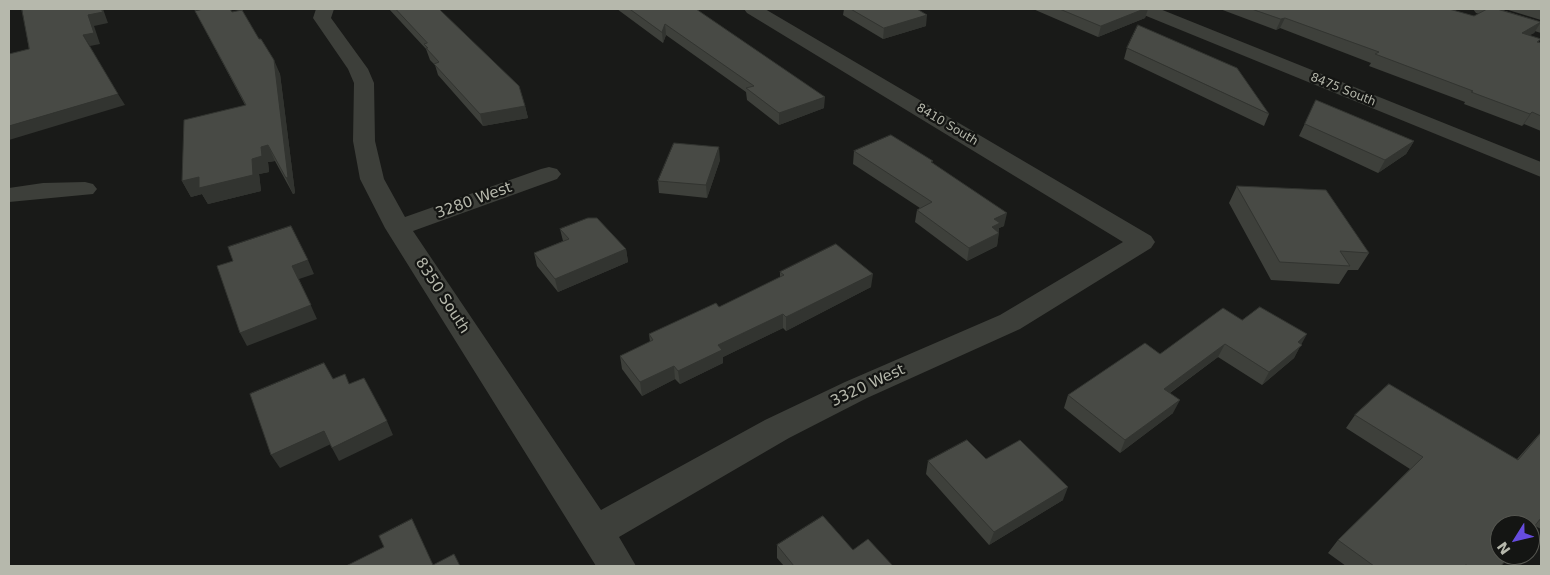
<!DOCTYPE html>
<style>
body{margin:0}
#map{position:relative;width:1550px;height:575px;overflow:hidden;background:#191a18;font-family:"DejaVu Sans",sans-serif}
canvas{display:block}
.frame{position:absolute;inset:0;border:10px solid #b6b8ac;pointer-events:none}
.north{position:absolute;left:1490px;top:515px;width:50px;height:50px;box-sizing:border-box;background:#141513;border:1px solid #555650;border-radius:50%;rotate:234deg;font-size:14px;font-weight:700;line-height:20px;text-align:center;color:#b6b8ac}
.north::after{content:'';display:block;margin:auto;width:18px;height:22px;background:#664cde;clip-path:polygon(50% 0,100% 100%,50% 72%,0 100%)}
</style>
<div id="map">
<canvas width="1550" height="575"></canvas>
<div class="frame"></div>
<div class="north">N</div>
</div>
<script>
const ctx = document.querySelector('canvas').getContext('2d');
ctx.lineJoin = 'round';
function paint(path, color) { ctx.fillStyle = color; ctx.fill(path, 'evenodd'); }
function stroke(path, color, width, dash) { ctx.strokeStyle = color; ctx.lineWidth = width; ctx.lineCap = dash ? 'butt' : 'round'; ctx.setLineDash(dash || []); ctx.stroke(path); }
function write(font, color, halo, rows, align = 'center') {
  ctx.font = font + ' "DejaVu Sans",sans-serif'; ctx.lineWidth = 4.5; ctx.setLineDash([]); ctx.textBaseline = 'middle'; ctx.strokeStyle = halo; ctx.fillStyle = color; for (const [text, x, y, turn = 0] of rows) {
    ctx.save(); ctx.translate(x, y); ctx.rotate((+turn || 0) * Math.PI / 180); ctx.textAlign = isNaN(turn) ? turn : align; if (halo) ctx.strokeText(text, 0, 0); ctx.fillText(text, 0, 0); ctx.restore();
  }
}
const street = new Path2D(`
 M316,9H334L331,18L368,69L374,83L375,141L384,179L405,217L541,169L549,167L557,169L561,174L557,179L413,231L601,510L765,420L845,382L1000,315L1123,242L747,13L744,9H765L1151,236L1155,242L1151,248L1020,329L867,398L789,438L619,537L636,566H596L385,228L360,179L353,141L354,83L348,69L313,18Z
 M1136,9H1160L1541,162V177L1139,13Z
 M1473,9H1499L1541,22V33L1476,13Z
 M85,182L93,184L97,189L93,194L9,202V188L43,183Z`);
const wall = new Path2D(`
 M389,9H439L525,106L528,118L483,126L438,75L435,65L430,60L426,49Z
 M617,9H696L824,108L779,125L747,100L746,92L666,35L663,43Z
 M844,9H917L926,26L883,39L843,15Z
 M1033,9H1148L1145,18L1098,37Z
 M1220,9H1449L1474,16L1541,22L1534,33L1529,35L1541,43V131L1524,124L1522,126L1464,104L1465,102L1369,66L1371,63L1280,28L1276,30Z
 M1505,9H1541V20Z
 M195,11L232,12L259,39L280,74L295,193L293,194L275,161L268,162L269,172L259,174L261,191L208,204L202,194L191,197L182,181L245,105L202,24Z
 M1127,48L1269,114L1264,126L1124,59Z
 M1316,100L1414,141L1406,154L1378,173L1299,136Z
 M854,151L933,163L1004,226L999,228L997,246L967,261L915,222L917,210L920,208L853,164Z
 M720,160L707,198L659,193L658,181Z
 M1237,186L1369,253L1358,270H1348L1339,284L1271,280L1229,203Z
 M560,229L626,249L628,262L558,292L537,266L534,253L563,241Z
 M780,272L871,287L786,331L783,328L723,357V363L680,384L675,379L642,396L622,369L620,356L650,342L649,334L719,307L780,278Z
 M1242,320L1301,344L1294,358L1262,385L1218,357L1170,393L1173,413L1120,453L1064,408L1068,395L1160,354Z
 M1355,415L1517,459L1541,432V529L1535,526L1501,566H1346L1328,553L1338,540L1410,469L1346,428Z
 M986,459L1063,500L989,545L926,474L928,461Z
 M777,545L853,550L893,566H784L777,558Z`);
const shadedWall = new Path2D(`
 M101,9H103L108,23L94,26L100,44L90,46L83,35L88,15Z
 M1144,9H1148L1145,18L1098,37L1101,26Z
 M927,15L926,26L883,39L884,28Z
 M1285,18L1280,28L1276,30L1281,19Z
 M1541,22L1534,33L1515,44L1522,33Z
 M665,24L666,35L663,43L662,32Z
 M274,60L280,74L295,193L293,194L286,178Z
 M118,94L125,105L9,140V126Z
 M825,97L824,108L779,125V113Z
 M525,106L528,118L483,126L480,114Z
 M1532,112L1524,124L1522,126L1530,114Z
 M1414,141L1406,154L1378,173L1385,160Z
 M268,145L275,161L268,162L269,172L259,174L261,191L208,204L202,194L191,197L182,181L199,177L252,159L261,147Z
 M719,147L720,160L707,198L706,185Z
 M1007,213L1004,226L999,228L998,234L999,233L997,246L967,261L969,248L992,227L994,219Z
 M626,249L628,262L558,292L555,279Z
 M308,260L314,274L299,279L317,319L247,346L240,333L292,266Z
 M873,274L871,287L786,331V317Z
 M783,314V328L723,357V363L680,384L678,371L718,345Z
 M1307,334L1294,358L1262,385L1269,372L1298,342Z
 M1225,344L1218,357L1157,402L1164,389Z
 M674,366L675,379L642,396L640,382Z
 M1180,400L1173,413L1120,453L1125,440Z
 M387,421L393,435L339,461L332,448Z
 M324,431L331,444L280,468L271,455Z
 M1068,487L1063,500L989,545L994,532Z`);
const building = new Path2D(`
 M22,9H101L103,12L88,15L94,33L83,35L118,94L9,126V54L29,49Z
 M205,9H230L232,12L242,10L259,39H261L274,60L288,177L286,178L268,145L261,147L262,156L252,159L253,175L199,188V177L182,181L184,120L246,105L195,11Z
 M396,9H439L519,86L525,106L480,114L434,64L439,62L426,48H428L424,44L427,43Z
 M630,9H696L825,97L779,113L746,88L754,86L665,24L662,32Z
 M851,9H917L927,15L884,28Z
 M1060,9H1144L1101,26Z
 M1252,9H1449L1474,16L1487,9H1497L1541,22L1522,33L1541,39L1537,42L1541,43V116L1532,112L1530,114L1471,92L1473,91L1375,54L1379,52L1285,18L1281,19Z
 M1138,25L1237,68L1269,114L1127,48Z
 M1316,100L1414,141L1385,160L1305,124Z
 M891,135L933,161L931,162L1007,213L994,219L1000,223L992,227L999,233L969,248L917,210L932,202L854,151Z
 M674,143L719,147L706,185L658,181Z
 M1237,186L1326,190L1369,253L1340,251L1350,266L1280,262Z
 M588,218H597L626,249L555,279L534,253L569,239L560,229Z
 M291,226L308,260L292,266L311,305L240,333L217,266L233,261L228,247Z
 M836,244L873,274L786,317L783,314L718,345L722,350L678,371L674,366L640,382L620,356L653,340L649,334L716,303L719,307L784,275L780,272Z
 M1260,307L1307,334L1298,342L1302,345L1269,372L1225,344L1164,389L1180,400L1125,440L1068,395L1145,343L1160,354L1223,308L1242,320Z
 M324,363L333,379L345,374L349,384L364,378L387,421L332,448L324,431L271,455L250,394Z
 M1389,384L1518,460L1541,433V518L1530,532V525H1500V555H1510L1501,566H1468L1466,565L1464,566H1374L1338,540L1423,457L1355,415Z
 M967,440L986,459L1020,440L1068,487L994,532L928,461Z
 M823,516L853,550L868,539L893,566H794L777,545Z
 M412,519L433,565L454,554L460,566H346L384,547L379,536Z`);
const farStreetnames = [
 ["8475 South",1343,90,22],
 ["8410 South",947,125,31]
];
const streetNames = [
 ["3280 West",474,201,-20],
 ["8350 South",442,296,57],
 ["3320 West",868,386,-25]
];
paint(street, '#3d3f3a');
paint(wall, '#3e403b');
paint(shadedWall, '#323430');
paint(building, '#484a45');
stroke(building, '#323430', 1);
write('12px', '#b6b8ac', '#141513', farStreetnames);
write('15px', '#b6b8ac', '#141513', streetNames);
</script>
